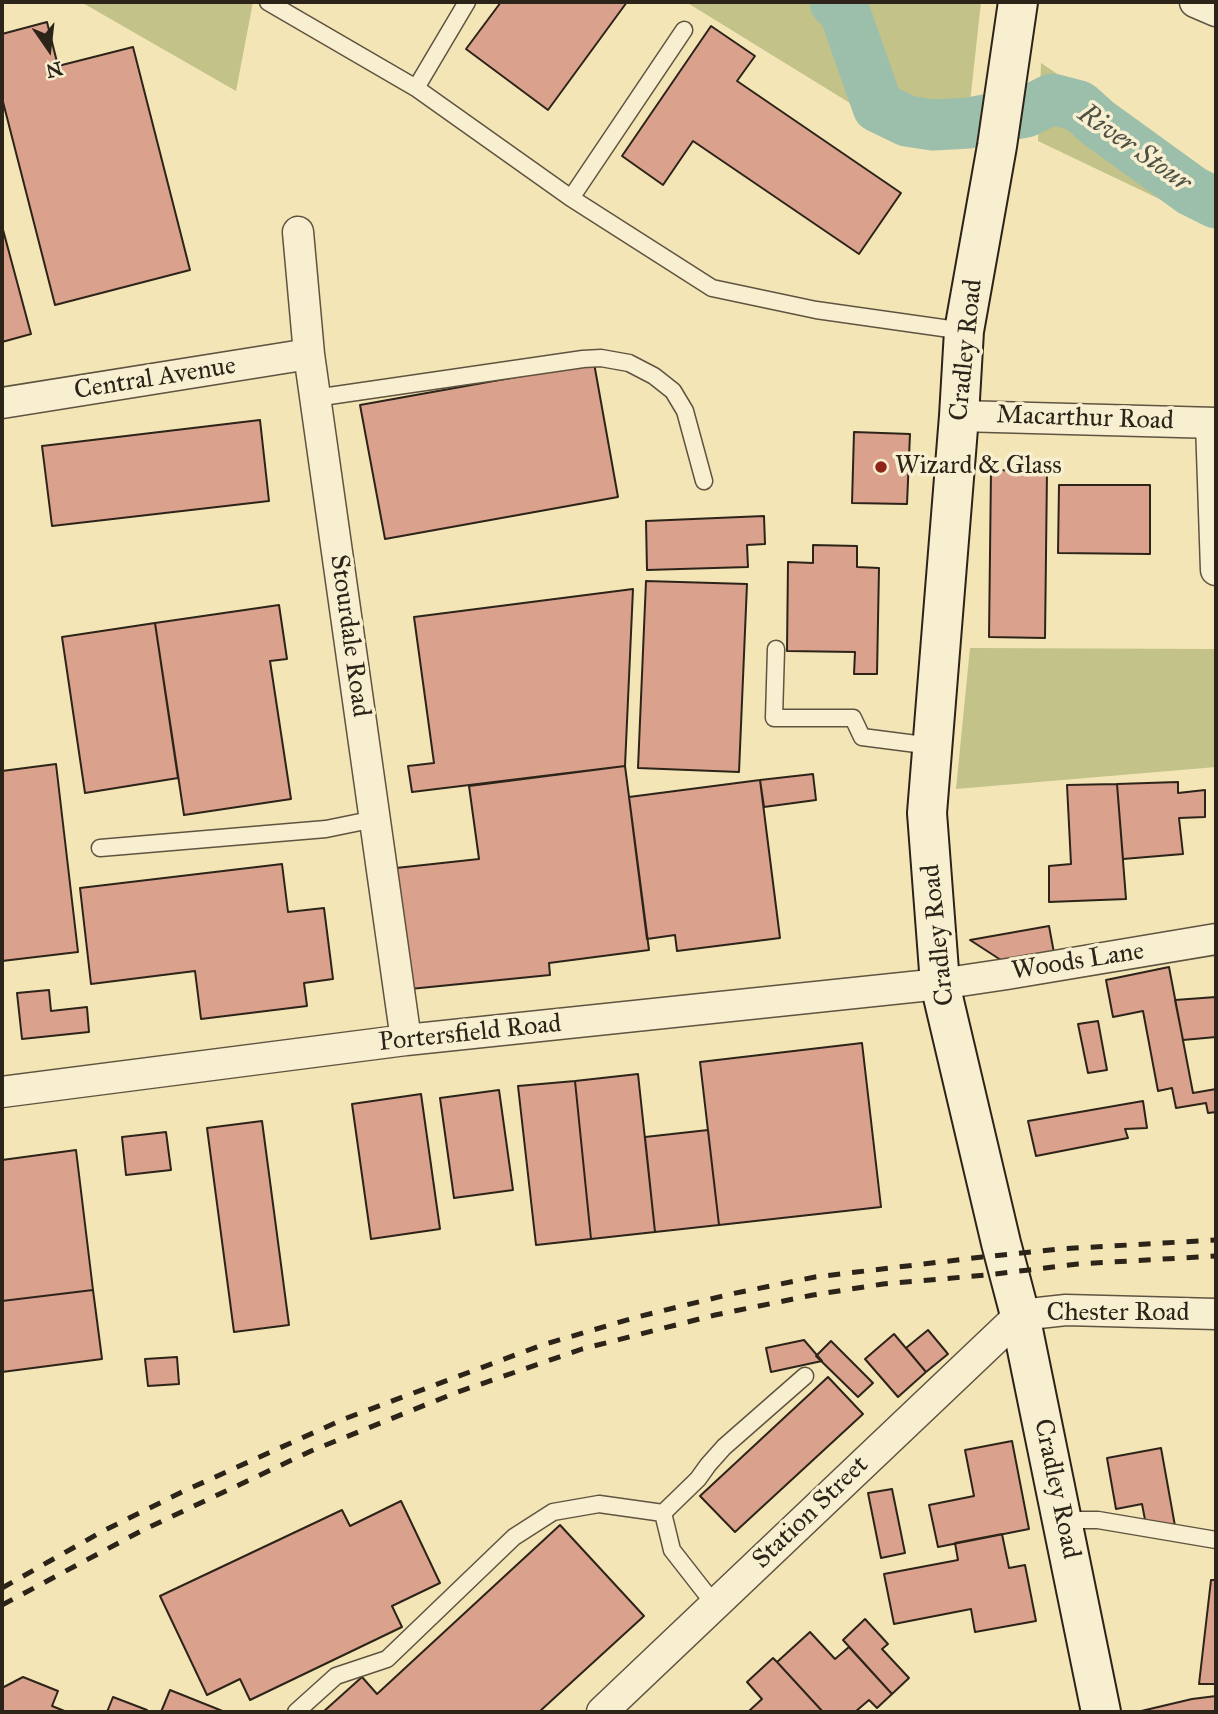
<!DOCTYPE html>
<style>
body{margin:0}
#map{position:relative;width:1218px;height:1714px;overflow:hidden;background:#f4e5b7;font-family:"IM FELL Great Primer",serif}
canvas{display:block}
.frame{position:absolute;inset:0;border:4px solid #2c2419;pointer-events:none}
.north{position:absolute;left:14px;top:14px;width:70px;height:70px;-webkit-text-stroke:5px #f8eed0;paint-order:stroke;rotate:166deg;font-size:19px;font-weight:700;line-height:28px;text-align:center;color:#2c2419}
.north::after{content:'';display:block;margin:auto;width:24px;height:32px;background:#2c2419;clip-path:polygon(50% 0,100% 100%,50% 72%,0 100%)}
</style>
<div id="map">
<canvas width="1218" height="1714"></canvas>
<div class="frame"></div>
<div class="north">N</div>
</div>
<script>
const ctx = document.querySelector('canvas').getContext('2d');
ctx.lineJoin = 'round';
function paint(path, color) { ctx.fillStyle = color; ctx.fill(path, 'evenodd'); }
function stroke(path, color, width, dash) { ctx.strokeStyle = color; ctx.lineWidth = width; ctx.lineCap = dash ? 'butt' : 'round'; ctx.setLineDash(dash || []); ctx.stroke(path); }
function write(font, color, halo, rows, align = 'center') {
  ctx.font = font + ' "IM FELL Great Primer",serif'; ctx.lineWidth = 7; ctx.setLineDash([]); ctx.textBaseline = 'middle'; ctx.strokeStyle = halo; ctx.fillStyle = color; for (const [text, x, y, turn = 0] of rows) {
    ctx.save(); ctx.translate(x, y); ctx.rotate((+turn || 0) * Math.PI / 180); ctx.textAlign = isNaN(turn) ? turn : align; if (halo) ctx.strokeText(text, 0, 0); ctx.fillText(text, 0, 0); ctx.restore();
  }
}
const green = new Path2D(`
 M81,2H253L236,91Z
 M686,2H981L965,148L905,137Z
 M1041,63L1216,181V226L1038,141Z
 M970,648L1216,649V767L956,789Z`);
const river = new Path2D(`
 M835,2L845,13L878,107L907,121L933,125L969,123L1026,112L1052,99L1079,106L1098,123L1192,191L1216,203`);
const building = new Path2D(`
 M501,2H627L548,110L466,49Z
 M47,22L58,66L133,47L190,270L55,305L2,98V34Z
 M711,26L755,56L737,81L901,193L859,254L693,141L663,185L622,156Z
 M2,226L31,334L2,342Z
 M594,363L618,497L385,539L360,405Z
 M260,420L269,501L52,526L42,446Z
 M854,432L910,434L907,504L852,503Z
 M991,470L1047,471L1045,638L989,637Z
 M1059,485H1150V554L1058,553Z
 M764,516L765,544L747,545L748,567L647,570L646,521Z
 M813,545L857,546V567L879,568L877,674H854L855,652L787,651L788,562L813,563Z
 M646,581L747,584L739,772L638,768Z
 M633,589L625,766L412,792L408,766L434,763L414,617Z
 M279,605L287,659L270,661L291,799L184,815L155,623Z
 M155,623L178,778L85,793L62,637Z
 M56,764L78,952L2,961V771Z
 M625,766L649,950L549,963L550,975L410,989L396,868L479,859L469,786Z
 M813,774L816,800L764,807L760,780Z
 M760,780L780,938L677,951L675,935L647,939L629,797Z
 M1178,782V793L1205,790V817L1179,818L1183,854L1123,859L1117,784Z
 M1117,784L1126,899L1049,902V866L1071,864L1067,785Z
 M282,864L288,912L324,908L333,979L304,983L307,1006L201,1019L195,971L91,984L80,888Z
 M1049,926L1054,953L1004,962L970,940Z
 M1169,967L1193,1093L1216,1089V1112L1208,1113L1206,1103L1176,1108L1172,1088L1158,1091L1143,1011L1113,1017L1106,980Z
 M49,990L51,1011L87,1007L89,1032L22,1039L17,993Z
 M1216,997V1037L1183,1040L1175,1000Z
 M1098,1021L1107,1070L1088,1073L1078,1024Z
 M862,1043L881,1207L719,1225L700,1062Z
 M638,1074L655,1232L591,1239L575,1081Z
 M575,1081L591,1239L536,1245L518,1086Z
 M499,1090L513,1190L454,1198L440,1098Z
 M421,1094L440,1229L371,1239L352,1104Z
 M1143,1101L1147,1128L1125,1129L1128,1138L1036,1156L1028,1121Z
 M262,1121L289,1325L234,1332L207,1128Z
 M708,1130L719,1225L655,1232L645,1137Z
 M166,1132L171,1170L126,1175L122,1137Z
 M76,1150L93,1290L2,1301V1160Z
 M93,1290L102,1359L2,1372V1301Z
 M928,1330L948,1354L926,1372L906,1348Z
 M894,1334L926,1372L898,1397L865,1359Z
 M804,1340L822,1361L771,1372L766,1348Z
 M831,1341L873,1383L858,1397L816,1356Z
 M177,1357L179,1384L148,1386L145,1359Z
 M828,1377L863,1414L735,1532L700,1496Z
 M1012,1441L1029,1529L938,1547L929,1505L974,1496L965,1450Z
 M1161,1448L1175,1526L1146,1525L1142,1504L1116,1509L1107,1458Z
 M892,1489L905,1553L881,1558L868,1493Z
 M401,1501L440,1583L392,1606L402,1627L250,1700L240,1679L207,1695L160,1596L342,1510L350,1526Z
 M560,1525L644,1616L539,1712H323L362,1677L377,1694Z
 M1002,1534L1009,1568L1025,1565L1036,1621L975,1632L971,1609L894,1624L884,1574L958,1560L955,1543Z
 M1211,1580H1216V1684H1199Z
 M865,1619L888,1644L882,1649L909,1678L892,1694L843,1640Z
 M810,1632L835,1659L849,1647L892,1694L877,1708L869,1700L855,1712H823L777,1662Z
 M773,1658L777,1662L823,1712L749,1711L762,1699L747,1682Z
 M23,1677L58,1691L52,1706L67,1712H2V1688Z
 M170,1690L225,1712H161Z
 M1216,1696V1712H1137L1192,1699Z
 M113,1697L147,1710L146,1712H107Z`);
const lane = new Path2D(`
 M268,2L416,88L571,198L712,288L816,310L964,331
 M416,88L467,2
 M571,198L684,30
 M315,398L583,359L601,358L629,363L654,376L673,391L685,411L704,481
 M776,649L774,718H853L862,737L932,746
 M100,848L326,829L375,819
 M1062,1520H1098L1216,1540
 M715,1605L672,1550L663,1513L698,1479L708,1465L724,1447L805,1376
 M296,1712L336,1676L387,1659L514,1537L553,1512L599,1504L663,1513`);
const street = new Path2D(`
 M1195,2L1216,11
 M298,232L309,354L406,1040
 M2,403L309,354
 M959,416L1216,423
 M1211,423L1216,570
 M2,1092L406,1040L940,984L1007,974L1216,939
 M602,1712L1020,1315L1066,1310L1216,1314`);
const secondary = new Path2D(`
 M1018,2L997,146L964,331L959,416L927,813L940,984L1001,1243L1020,1315L1101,1712`);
const rail = new Path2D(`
 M2,1588L103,1531L184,1491L344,1419L542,1345L637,1317L731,1294L815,1277L982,1257L1059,1249L1216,1240
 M2,1605L141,1531L311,1451L455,1393L582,1349L715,1315L813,1295L883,1284L987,1275L1078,1264L1216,1256`);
const markers = [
 [881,467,7,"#8f2418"]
];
const streetNames = [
 ["Cradley Road",967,350,-84],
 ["Central Avenue",155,379,-9],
 ["Macarthur Road",1085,419,2],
 ["Stourdale Road",349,636,82],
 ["Cradley Road",939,935,-96],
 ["Woods Lane",1078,962,-9],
 ["Portersfield Road",470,1034,-6],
 ["Chester Road",1118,1314],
 ["Cradley Road",1056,1489,78],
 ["Station Street",811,1513,-44]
];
const poiNames = [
 ["Wizard & Glass",895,467]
];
const waterNames = [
 ["River Stour",1134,149,35]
];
paint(green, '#c2c289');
stroke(river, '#9cbfac', 51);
paint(building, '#daa18c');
stroke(building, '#2c2419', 2);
stroke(lane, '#5e5440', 19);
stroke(street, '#5e5440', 33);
stroke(secondary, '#2c2419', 42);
stroke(lane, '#f8eed0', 16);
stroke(street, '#f8eed0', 30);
stroke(secondary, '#f8eed0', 38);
stroke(rail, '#2c2419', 5, [12, 12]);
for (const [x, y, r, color] of markers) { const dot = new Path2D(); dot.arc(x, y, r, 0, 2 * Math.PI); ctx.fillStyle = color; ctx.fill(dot); stroke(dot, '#f8eed0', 2.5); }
write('26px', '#2c2419', '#f8eed0', streetNames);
write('26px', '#2c2419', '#f8eed0', poiNames, 'left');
write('italic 28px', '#4e5245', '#f8eed0', waterNames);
</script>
